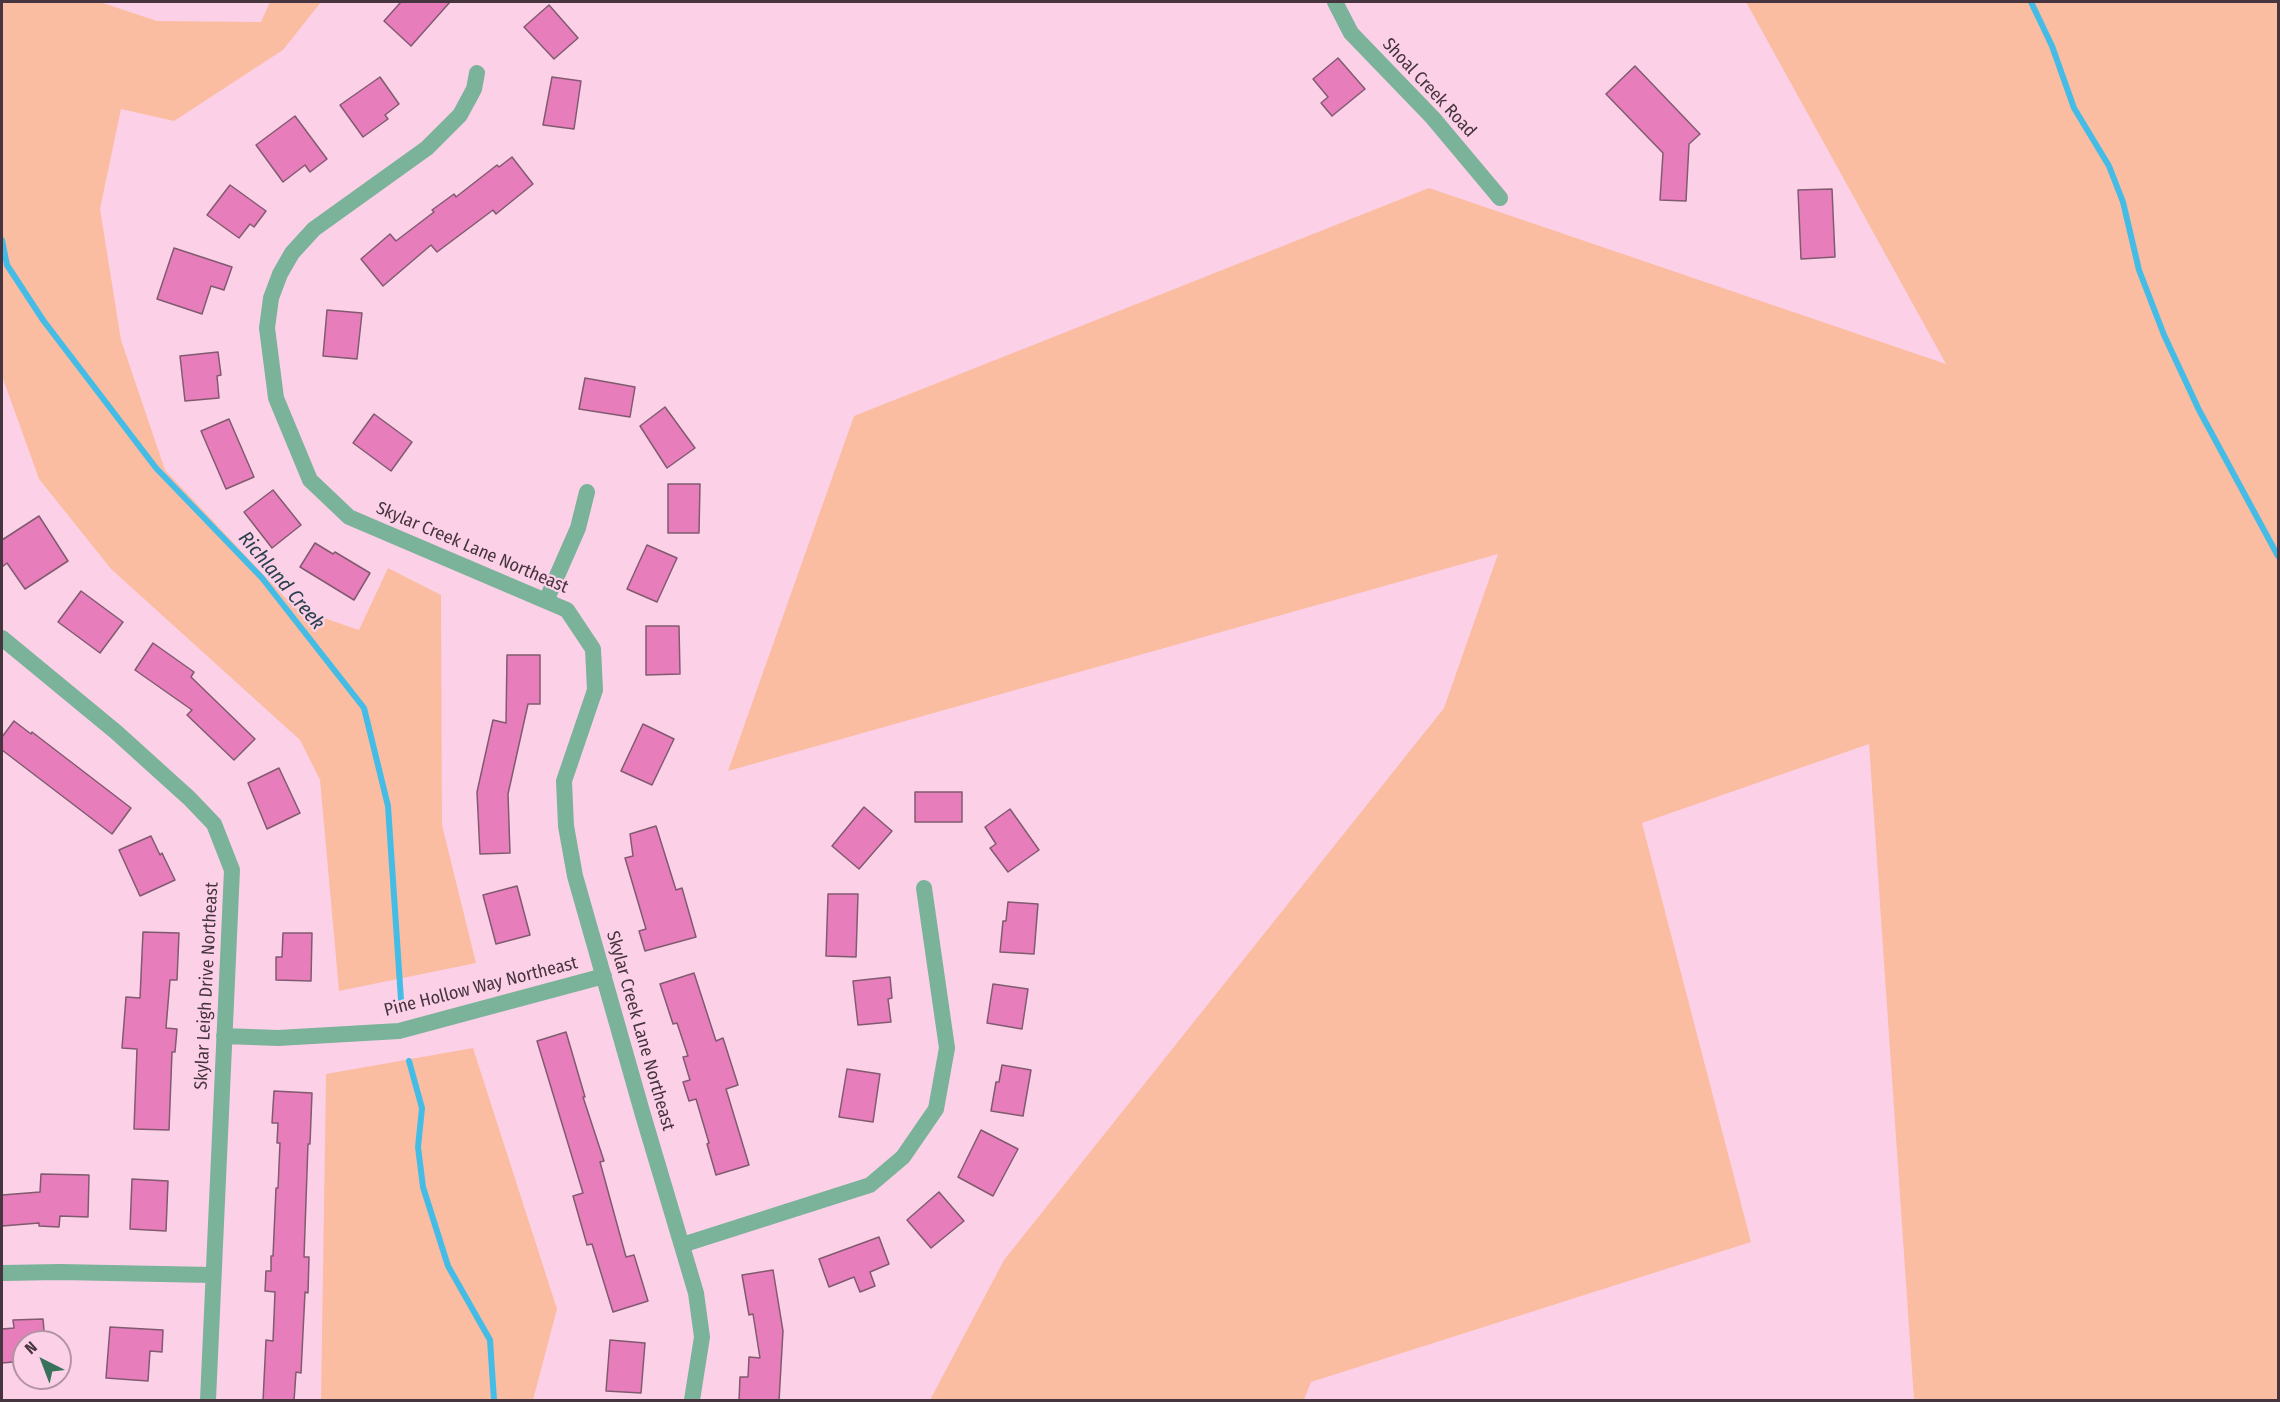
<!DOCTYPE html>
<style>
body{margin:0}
#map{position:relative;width:2280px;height:1402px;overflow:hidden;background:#fcd1e8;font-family:"Fira Sans Condensed",sans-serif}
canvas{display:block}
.frame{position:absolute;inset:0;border:3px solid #46353e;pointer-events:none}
.north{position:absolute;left:12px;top:1330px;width:60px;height:60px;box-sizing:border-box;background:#fcd1e8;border:2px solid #b393a4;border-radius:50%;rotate:318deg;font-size:16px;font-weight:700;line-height:24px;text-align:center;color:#46353e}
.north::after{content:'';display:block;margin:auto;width:21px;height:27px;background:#38725b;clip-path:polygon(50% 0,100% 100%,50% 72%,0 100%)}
</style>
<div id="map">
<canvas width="2280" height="1402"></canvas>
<div class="frame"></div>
<div class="north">N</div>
</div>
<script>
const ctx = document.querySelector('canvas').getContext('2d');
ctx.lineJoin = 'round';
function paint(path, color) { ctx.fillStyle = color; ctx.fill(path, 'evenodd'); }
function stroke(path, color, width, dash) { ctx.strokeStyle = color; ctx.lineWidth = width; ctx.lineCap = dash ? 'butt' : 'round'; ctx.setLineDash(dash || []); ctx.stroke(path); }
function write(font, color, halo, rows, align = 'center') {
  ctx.font = font + ' "Fira Sans Condensed",sans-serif'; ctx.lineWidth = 4.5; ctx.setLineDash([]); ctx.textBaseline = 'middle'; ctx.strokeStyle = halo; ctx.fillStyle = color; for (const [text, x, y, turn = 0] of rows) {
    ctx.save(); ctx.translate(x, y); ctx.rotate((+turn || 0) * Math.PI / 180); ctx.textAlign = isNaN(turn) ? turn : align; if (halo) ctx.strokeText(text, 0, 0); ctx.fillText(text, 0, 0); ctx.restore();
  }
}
const green = new Path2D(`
 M2,2H100L157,21L261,22L270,2H321L283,50L174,121L121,109L100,209L121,340L165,470L295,608L359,630L388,568L441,595L442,825L476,963L339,991L320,780L300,740L111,569L39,479L2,376Z
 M1746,2H2278V1400H1914L1869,744L1642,823L1751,1242L1311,1382L1304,1400H930L1004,1260L1444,708L1498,554L728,771L854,416L1429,188L1946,364Z
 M473,1048L557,1309L533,1400H321L326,1074Z`);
const stream = new Path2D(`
 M2031,2L2052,46L2074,108L2109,166L2123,202L2139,270L2164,335L2199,410L2278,556
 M2,240L7,265L43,320L156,468L262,578L364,708L388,806L401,1000
 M409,1061L422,1108L418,1147L423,1187L448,1266L490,1340L494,1400`);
const building = new Path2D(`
 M401,2H450L411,46L384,21Z
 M549,5L578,38L554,59L524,27Z
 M1338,58L1365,89L1332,116L1321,103L1328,97L1313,79Z
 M1635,66L1700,134L1689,144L1686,201L1660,200L1663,153L1606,94Z
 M380,77L399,104L385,115L388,119L363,137L340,105Z
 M552,77L581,81L574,129L543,125Z
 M295,116L327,159L310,172L305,165L283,182L256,145Z
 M512,157L533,184L496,214L493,210L437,252L431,245L383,286L361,259L390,234L396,241L434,212L432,210L454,194L456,197L497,165L499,167Z
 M230,185L266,211L254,227L250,224L239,238L207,215Z
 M1832,189L1835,257L1801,259L1798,190Z
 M174,248L232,267L224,290L211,286L202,314L157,299Z
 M327,310L362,313L357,359L323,356Z
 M218,352L221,375L217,376L219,398L185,401L180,356Z
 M585,378L635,387L630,417L579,409Z
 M665,407L695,448L667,468L640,426Z
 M374,414L412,442L391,471L353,443Z
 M229,419L254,477L226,489L201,431Z
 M668,484H700L699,533H668Z
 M273,490L301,525L272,548L244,512Z
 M39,516L68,561L25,589L7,563L2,567V540Z
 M315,543L333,554L335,552L370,573L354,600L300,567Z
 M647,545L677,558L657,602L627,589Z
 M81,591L123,622L100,653L58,622Z
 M646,626H679L680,674L646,675Z
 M153,643L194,672L191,677L255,739L234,760L187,715L192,710L135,670Z
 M507,655H540V704H528L508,794L510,853L480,854L477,792L493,720L506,723Z
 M14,721L31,734L32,732L131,808L112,834L2,750V737Z
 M643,724L674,739L652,785L621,771Z
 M279,768L300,813L267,829L248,783Z
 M915,792H962V822H915Z
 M864,807L892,831L859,869L832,846Z
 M1010,809L1039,850L1008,872L990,848L996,844L985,827Z
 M656,826L676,890L682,888L696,937L645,951L639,931L646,929L625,858L633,856L630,834Z
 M151,836L160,855L162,853L175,880L140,896L119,850Z
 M517,886L530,935L496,944L483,895Z
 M828,894H858L856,957L826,956Z
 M1008,902L1038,904L1034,954L1000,952L1003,921H1006Z
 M143,932L179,933L177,980H170L166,1028L177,1029L175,1052H172L169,1130L134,1129L137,1049L122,1048L126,997L140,998Z
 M283,933H312L311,981L276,980V957H282Z
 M694,973L716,1041L723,1038L738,1085L726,1089L749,1165L716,1175L707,1144L709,1143L696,1099L689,1101L683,1082L690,1080L683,1057L688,1056L677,1023L673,1024L660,984Z
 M890,977L892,998L888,999L891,1022L858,1025L853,981Z
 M993,984L1028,989L1022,1029L987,1023Z
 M566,1032L585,1097H583L604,1161L600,1162L626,1257L634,1255L648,1301L613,1312L592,1244L587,1245L573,1196L583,1193L537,1041Z
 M1002,1065L1031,1070L1023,1116L991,1111L996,1082H999Z
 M847,1069L880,1074L873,1122L839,1117Z
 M274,1091L312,1093L310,1144H308L304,1257H309L308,1293L305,1292L301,1373L296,1372L294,1401H263L266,1340L273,1341L275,1292L265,1291L266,1271H271V1256H273L276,1188H278L280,1143H277L278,1123H272Z
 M981,1130L1018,1149L993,1196L958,1177Z
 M41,1174L89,1175L88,1217L60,1216L59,1227L39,1226V1223L2,1226V1195L40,1192Z
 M132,1179L168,1181L166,1231L130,1229Z
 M939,1192L964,1221L931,1248L907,1220Z
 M879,1237L889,1264L870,1272L875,1286L860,1292L854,1277L829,1287L819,1259Z
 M773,1270L783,1331L779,1401H739L740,1377H748L749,1357L760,1358L753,1314L749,1315L742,1275Z
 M43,1319L45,1342H24V1361L2,1363V1329L14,1328L13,1320Z
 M110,1327L163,1330L162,1352L150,1351L148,1381L106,1378Z
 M610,1340L645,1343L641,1393L606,1391Z`);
const minor = new Path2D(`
 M1335,2L1351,33L1433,118L1500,198
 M477,73L474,89L460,115L427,148L314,229L292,253L280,274L271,298L267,328L276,398L310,480L349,517L567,610L593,649L595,690L564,781L566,826L575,876L643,1115L696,1293L702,1337L692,1400
 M546,601L578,528L587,492
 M2,638L116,732L189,798L214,824L232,870L208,1400
 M224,1036L278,1038L399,1031L604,976
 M682,1245L870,1185L903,1157L936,1109L947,1048L924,888
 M2,1273L60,1272L212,1275`);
const streetNames = [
 ["Shoal Creek Road",1429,88,47],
 ["Skylar Creek Lane Northeast",472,548,23],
 ["Skylar Leigh Drive Northeast",207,986,-87],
 ["Pine Hollow Way Northeast",481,987,-14],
 ["Skylar Creek Lane Northeast",640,1031,74]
];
const waterNames = [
 ["Richland Creek",281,581,50]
];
paint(green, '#fbbda2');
stroke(stream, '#45bce6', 6);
paint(building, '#e77dbb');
stroke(building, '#805b6f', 1.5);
stroke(minor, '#7bb29a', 16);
write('18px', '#46353e', '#fcd1e8', streetNames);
write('italic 20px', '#28414c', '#fcd1e8', waterNames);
</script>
